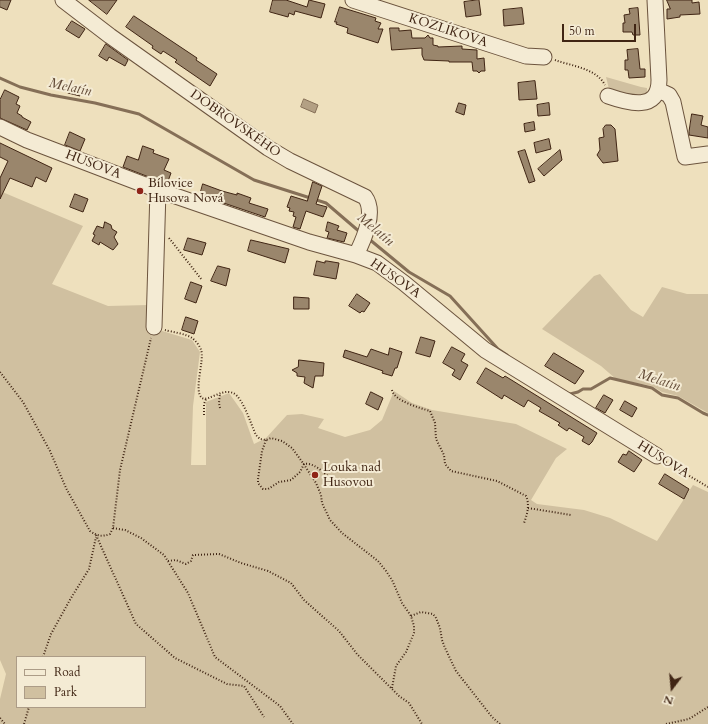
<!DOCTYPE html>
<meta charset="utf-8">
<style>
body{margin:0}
#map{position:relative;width:708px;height:724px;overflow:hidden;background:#eee0bd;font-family:Cardo,serif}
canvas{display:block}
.legend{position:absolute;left:16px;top:656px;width:130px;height:52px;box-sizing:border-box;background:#f4ebd4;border:1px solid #ac9c87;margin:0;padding:5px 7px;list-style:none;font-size:12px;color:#402514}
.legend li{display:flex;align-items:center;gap:8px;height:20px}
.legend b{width:20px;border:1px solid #ac9c87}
.north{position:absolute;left:652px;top:668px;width:40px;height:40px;-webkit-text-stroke:3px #f4ebd4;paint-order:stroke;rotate:196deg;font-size:11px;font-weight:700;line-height:16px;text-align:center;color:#402514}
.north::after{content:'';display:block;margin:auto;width:14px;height:18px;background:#402514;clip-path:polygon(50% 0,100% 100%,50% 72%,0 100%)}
.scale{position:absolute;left:562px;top:24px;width:74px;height:18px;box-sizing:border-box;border:2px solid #402514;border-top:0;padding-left:5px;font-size:12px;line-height:14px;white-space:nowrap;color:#402514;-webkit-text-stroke:3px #f4ebd4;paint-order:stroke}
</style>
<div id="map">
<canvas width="708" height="724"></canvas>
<ul class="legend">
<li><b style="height:5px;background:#f4ebd4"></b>Road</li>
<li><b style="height:11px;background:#d0c0a0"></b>Park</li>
</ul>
<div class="north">N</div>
<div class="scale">50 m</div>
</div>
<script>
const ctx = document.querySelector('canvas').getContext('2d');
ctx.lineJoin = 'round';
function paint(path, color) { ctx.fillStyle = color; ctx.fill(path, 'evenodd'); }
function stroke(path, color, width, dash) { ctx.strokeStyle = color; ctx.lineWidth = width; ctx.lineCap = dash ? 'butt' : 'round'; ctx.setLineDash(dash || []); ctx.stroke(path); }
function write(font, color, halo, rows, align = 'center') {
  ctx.font = font + ' Cardo,serif'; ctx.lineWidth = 4; ctx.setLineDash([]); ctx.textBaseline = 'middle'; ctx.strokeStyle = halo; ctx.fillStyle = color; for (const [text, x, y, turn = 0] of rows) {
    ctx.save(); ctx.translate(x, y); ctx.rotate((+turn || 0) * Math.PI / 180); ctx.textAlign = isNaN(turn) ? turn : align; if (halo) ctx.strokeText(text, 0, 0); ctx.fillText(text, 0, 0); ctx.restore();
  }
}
const green = new Path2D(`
 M606,77L641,87L647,88V96L610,93Z
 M0,191L83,226L52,284L108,306L148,305L149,327L192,340L200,352L193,406L191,465H206V402L229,393L243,413L254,444L266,438L287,415L302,414L324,419L318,428L345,437L370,430L382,420L394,391L412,403L432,410L516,424L567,449L556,458L531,500L537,504L584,510L610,518L657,541L693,485L708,492V724H0V699L6,674L0,660ZM17,657H145V707H17Z
 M600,274L631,310L643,317L662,287L687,294H708V413L678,396L662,392L652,386L616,379L601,366L542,329L594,276Z`);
const water = new Path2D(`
 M304,99L318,105L315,113L301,107Z`);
const stream = new Path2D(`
 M0,78L20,87L51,95L95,103L139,114L254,180L326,203L361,233
 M369,239L409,272L450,296L498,349L507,355
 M566,393L570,394L578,392L583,389H591L610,378L652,388L662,395L678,398L703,413L708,415`);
const building = new Path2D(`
 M0,0H11L7,10L0,7Z
 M89,0H117L107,14Z
 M273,0H286L307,7L309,0L325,4L321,18L295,11L294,15L289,13L288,17L270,12Z
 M479,0L481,15L466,17L464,2Z
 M667,0H692V3L699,2L700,14L680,15V17L667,19V9H670Z
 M340,7L376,18L375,21L381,23L378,29H383L378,43L347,33L348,28L336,24L337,22H335Z
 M522,8L524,24L504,26L503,10Z
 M638,8L640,35H633L632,32H623V23H625L624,15L630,14L629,9Z
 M134,16L197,58L196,60L217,74L210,86L175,62L177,60L163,51L161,54L152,48L153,46L126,27Z
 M72,21L85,29L79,38L66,30Z
 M390,28H399V31L411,30L412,38H425L428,35L430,38H433V45L438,46V47L462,46V49L477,50V59L484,58L485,71H481L479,73L477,71H473L472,62H449V61L424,60L422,55V48L392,50Z
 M106,44L128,60L125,66L109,57L107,61L99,56Z
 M638,49L640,69H645V77L629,78L628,70H625V60H628L627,50Z
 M535,81L537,99L519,100L518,83Z
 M70,86L82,89L80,96L68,93Z
 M5,90L19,97L16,104L20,106L17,113L22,116V117L31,122L27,130L0,118V100Z
 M459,103L466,105L464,115L456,112Z
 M549,103L550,115L538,116L537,105Z
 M692,114L703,116L701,125L708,127V138L689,135V132Z
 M534,122L535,130L525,132L524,124Z
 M606,125H611L615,129L618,161L603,163L597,155L600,150L599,138L604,137L603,129Z
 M70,132L85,139L80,151L65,145Z
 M549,139L551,149L536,153L534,143Z
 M0,143L52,168L46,182L36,177L32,187L10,178L0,199V178L8,161L0,157Z
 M143,146L154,150L153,153L169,159L164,170L171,173L167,184L123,167L127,156L138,160Z
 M525,150L535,181L529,183L518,152Z
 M560,150L562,160L544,176L538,169Z
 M313,182L322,186L316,204L327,207L323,217L306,211L300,229L293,227L296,217L293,216L294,212L289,211L290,208L287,207L291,196L307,201Z
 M203,184L222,191L237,195V193L251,198L249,203L268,209L265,217L200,195Z
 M75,194L88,199L83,212L70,207Z
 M105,222L111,225L112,229L117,232L114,237L118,244L113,250L100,242L99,245L92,241L95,235L93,234L97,226L103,228Z
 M328,222L339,226L337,230L347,233L344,242L327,238L329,232L326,231Z
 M188,238L206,243L202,255L184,250Z
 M251,240L289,249L285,263L248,251Z
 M317,261L325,263V261H327L339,263L336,279L314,275Z
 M218,266L230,269L226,286L211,281Z
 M191,282L202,286L196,303L185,299Z
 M357,294L370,303L364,312L362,311L360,313L349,306Z
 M294,297L309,298V309H294Z
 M186,317L198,321L194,334L182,330Z
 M421,337L435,341L430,357L416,353Z
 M452,347L465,354L461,361L468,365L460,380L452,375L455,370L443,363Z
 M390,348L402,352L397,368H395L392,376L382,373L383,371L343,357L345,350L367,357L371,349L388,355Z
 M554,353L584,371L575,384L545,366Z
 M299,360L324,363L323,376H315L313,388L304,383L305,377L297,376V373L292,370L298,367Z
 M486,368L503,378L505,376L597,433L592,442L589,445L582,441L584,437L569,428L567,431L558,425L560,423L539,411L541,408L528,400L524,407L504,395L502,399L477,383Z
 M371,392L383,398L378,410L366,404Z
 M604,395L613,400L605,413L596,408Z
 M625,401L637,408L632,417L620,410Z
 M629,451L642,460L634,472L618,462L623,454L626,455Z
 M665,474L689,489L684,499L659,484Z`);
const path = new Path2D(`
 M555,60C571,66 596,68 605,85
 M169,238L202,280
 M165,330C172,332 187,334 192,338C195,340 200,346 201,350C205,359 193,391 202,398C208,402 222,388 233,393C243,397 251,425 256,435L260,439L266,440L271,438L282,441L292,448L303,463L316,483L321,495L322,503L330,520L342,533L378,561L386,571L392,580L402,603L411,616L414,626V633L406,652L396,666L392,688
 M0,372L23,402L50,451L67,490L90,531C97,536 102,537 110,534L113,528L120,470L151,338
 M392,390C394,401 420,408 430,411L435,423L436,439L444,455L445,464L451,471L497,481L526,496C530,505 527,515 524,523
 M220,408L219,403L220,393
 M204,415V404L206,399
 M266,440L262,451L258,479V483L263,489H268L279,482L291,480L300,472L304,464C316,462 326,476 335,482
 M666,462L708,487
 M528,508L571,515
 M113,528L125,530L141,538L164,555L188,593L215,657L280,706L293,724
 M96,535L136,624L175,658L227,684L244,686L264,717
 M168,561L176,560L186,564L191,561L193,555L219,554L241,563L268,571L291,583L304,600L339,631L357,654L399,696L409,703L422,724
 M411,616L421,612L433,614L436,618L440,628L442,640L445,648L456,671L492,717L500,724
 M43,657L51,634L71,598L89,569L96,537
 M0,718L5,724
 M24,724L29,707
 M666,724L689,719L708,707`);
const minor = new Path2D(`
 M63,0L110,36L268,148L290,161L365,197C376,212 364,239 356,255
 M353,0L526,56L544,57
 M658,90L669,95L673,102L685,157L708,154
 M608,96C628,103 659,112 659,80L655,0
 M0,127L27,140L158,190L309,242L356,255L377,263L404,283L485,350L657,456
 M154,327L158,190`);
const markers = [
 [140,191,4,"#8f2418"],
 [315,475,4,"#8f2418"]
];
const streetNames = [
 ["KOZLÍKOVA",448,31,18],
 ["DOBROVSKÉHO",235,124,35],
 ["HUSOVA",93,165,21],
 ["HUSOVA",395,279,35],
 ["HUSOVA",663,460,32]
];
const poiNames = [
 ["Bílovice",148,184],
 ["Husova Nová",148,199],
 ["Louka nad",323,468],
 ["Husovou",323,483]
];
const waterNames = [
 ["Melatín",70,88,12],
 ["Melatín",375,230,40],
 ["Melatín",659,381,18]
];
paint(green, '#d0c0a0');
paint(water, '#b3a084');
stroke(water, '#856f57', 1);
stroke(stream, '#856f57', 3);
paint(building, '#9a866c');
stroke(building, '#402514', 1);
stroke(minor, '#6c543e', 17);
stroke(path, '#402514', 2, [1, 2]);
stroke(minor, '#f4ebd4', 15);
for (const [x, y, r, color] of markers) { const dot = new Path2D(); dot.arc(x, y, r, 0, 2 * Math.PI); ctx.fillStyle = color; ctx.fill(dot); stroke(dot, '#f4ebd4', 1.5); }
write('13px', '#402514', '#f4ebd4', streetNames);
write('13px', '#402514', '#f4ebd4', poiNames, 'left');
write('italic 14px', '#624a36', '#f4ebd4', waterNames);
</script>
